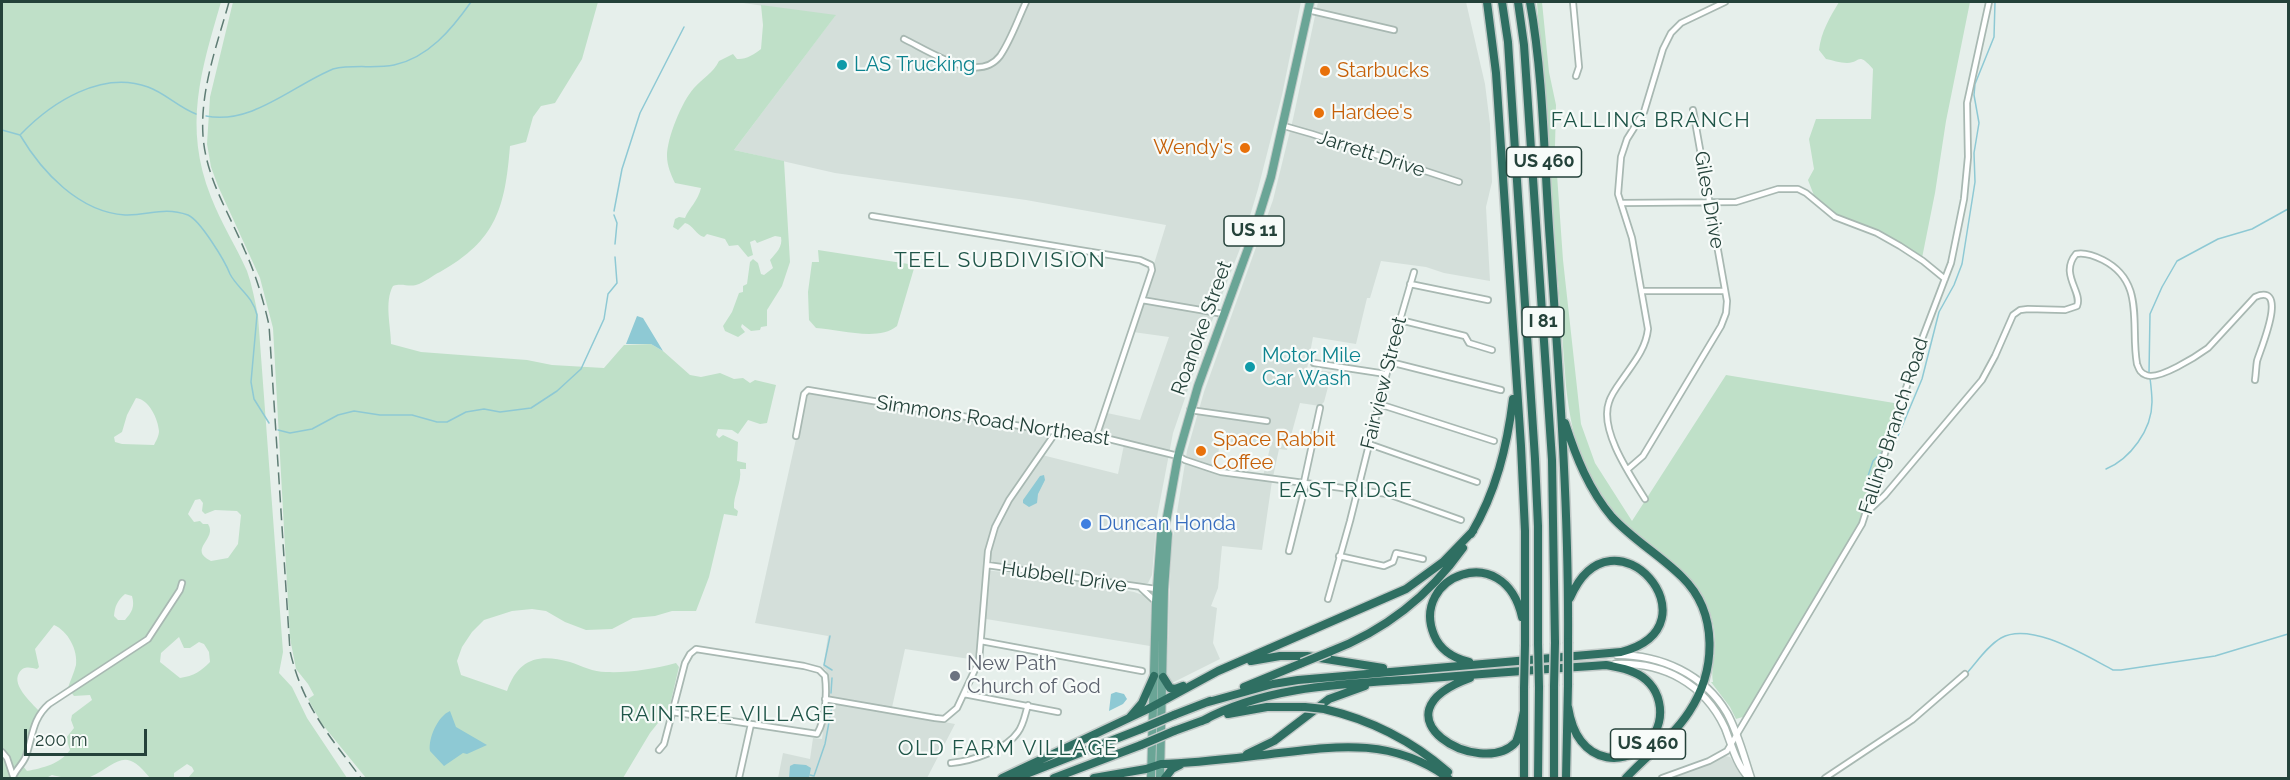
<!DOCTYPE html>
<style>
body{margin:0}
#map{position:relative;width:2290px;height:780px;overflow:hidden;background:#e6efeb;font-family:Raleway,sans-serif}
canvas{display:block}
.frame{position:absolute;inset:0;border:3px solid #24423a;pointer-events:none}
.scale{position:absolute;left:24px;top:729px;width:123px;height:27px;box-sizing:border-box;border:3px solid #24423a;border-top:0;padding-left:8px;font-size:18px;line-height:21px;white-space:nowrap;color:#24423a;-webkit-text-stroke:4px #f7fbf9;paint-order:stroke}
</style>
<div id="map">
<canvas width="2290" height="780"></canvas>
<div class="frame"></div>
<div class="scale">200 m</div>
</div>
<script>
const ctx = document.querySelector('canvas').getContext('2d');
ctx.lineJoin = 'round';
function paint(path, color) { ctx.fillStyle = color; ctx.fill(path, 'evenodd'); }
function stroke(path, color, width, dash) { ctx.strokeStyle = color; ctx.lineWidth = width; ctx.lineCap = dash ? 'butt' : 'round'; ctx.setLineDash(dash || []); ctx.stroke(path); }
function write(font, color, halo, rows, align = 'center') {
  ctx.font = font + ' Raleway,sans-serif'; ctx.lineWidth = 4.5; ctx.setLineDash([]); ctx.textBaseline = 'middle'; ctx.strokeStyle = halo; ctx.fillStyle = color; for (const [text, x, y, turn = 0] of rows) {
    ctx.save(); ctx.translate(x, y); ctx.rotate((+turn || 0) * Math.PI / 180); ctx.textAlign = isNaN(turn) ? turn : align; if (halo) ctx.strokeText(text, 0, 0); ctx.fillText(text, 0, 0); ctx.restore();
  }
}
const built = new Path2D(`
 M736,2H1301L1282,95L1258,189L1241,246L1207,334L1173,433L1157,517L1152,575L1148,583L1136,585L1061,572L996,564L991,560L990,554L1003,513L1042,455L1118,474L1125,440L1103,437L1101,432L1107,413L1140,420L1169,337L1133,332L1166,225L1026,200L835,173L734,150L835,16Z
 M1318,2H1466L1485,84L1490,124L1492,182L1486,207L1490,281L1444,273L1426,267L1381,261L1370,298H1367L1356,344L1313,337L1307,369L1332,372L1324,402L1320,406L1300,403L1287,450L1279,449L1273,477L1263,476L1270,448L1220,442L1215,473L1272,481L1262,550L1222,546L1218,588L1211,606L1217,608L1213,643L1220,659L1170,684L1167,676L1171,549L1187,451L1204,392L1273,200L1293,119Z
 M811,393L1046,433L1047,441L1004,503L995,519L987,544L983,570L1055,577L1134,592L1149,597L1151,601L1150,646L980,618L976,660L905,649L891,712L955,724L927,778H778L783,753L810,759L813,738L822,739L826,708L828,679L826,670L823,668L828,636L755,623L804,403L807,394Z
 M1725,756L1730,757L1744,778H1669Z`);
const green = new Path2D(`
 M2,2H221C201,71 183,126 211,197C221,223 236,246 247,271C252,285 255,301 258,316L283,652L279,673L292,687L307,718L347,778H188L194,771L192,767L187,764L174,773V778H150C124,745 118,764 90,777C80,780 63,778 52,775L46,778H2ZM136,398C149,399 158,419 159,431C159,436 156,441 154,445L122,444L115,442L114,437L122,432L127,415ZM200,499L203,503L202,511L205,514L215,510L237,511L241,515L238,544L228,558L211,561C187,549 218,539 208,524H203L200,521L194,522L188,514L195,500ZM125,594L132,596C135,607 132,612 125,620H118L114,616C115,606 117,601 125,594ZM54,625C68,631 78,650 76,665C74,673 70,681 68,688L74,696L90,695L92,700L72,715L71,720L74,728L66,738L70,750C60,764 43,768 27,771L23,766L38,719L42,714C34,705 11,686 19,673C24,665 31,668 37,669L39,667L35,649ZM179,637L184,648H190L199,642L204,644L209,652L210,662C201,671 194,676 180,678L160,662L161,653Z
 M233,2H598L582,59L555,103L541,106L533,117L526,142L510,146C505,207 497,240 440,272C433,275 424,283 416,285C408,287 402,283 393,286C384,302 391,327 391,344L421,352L527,360L552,365L604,368L624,345L651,344L663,351L690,375L701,377L720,373L734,379L743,378L750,383L755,380L776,385L767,423L760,424L748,420L738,434L732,430L718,429L716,435L719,438L723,435L738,442L737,461L746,463V469H740C742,483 733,495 734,508L738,511L737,516L724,514L709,577L696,611H672L655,616L633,618L612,629L586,630L565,622L546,611L532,609L512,611L484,620L472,632L462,647L457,661L461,675L507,691C518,659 538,653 570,662C582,666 593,672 606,672C629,673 654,669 676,663L679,667L669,709L650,733L623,778H366L322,724L308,699L314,695L308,684L296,669L290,638L273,328L260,278L218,186L211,167L207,144L210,97Z
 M1537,2H1542L1549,72L1556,105L1555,146L1563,260L1581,424L1595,463L1632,521L1726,375L1900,404L1859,524L1746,716L1736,719L1730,707L1711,682H1713C1711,671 1714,661 1715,650C1716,632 1712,613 1703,597C1691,573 1667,560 1647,543C1591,497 1574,457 1566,386Z
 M1839,2H1970L1946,121L1935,193L1922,258L1893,240L1837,216L1815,198L1808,180L1814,169L1809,139L1816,119H1871L1873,69C1857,51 1861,63 1847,63C1840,63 1832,60 1826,59L1819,50C1821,32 1830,17 1839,2Z
 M761,5L836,15L734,150L784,161L790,262L782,286L767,310V326L761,327L760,330L751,331L742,324L741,327L745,332L738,337L725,331L723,326L732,312L739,293L743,292V286L747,284L750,262L753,259L758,263L761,274L764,275L773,268L770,260C776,253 783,247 781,237L775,236L757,243L755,240L750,242L753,255L748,257L738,245L729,246L725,239L707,234L704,237C696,235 693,225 685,223L678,230L673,227L675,219L679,217L685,218C689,208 698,201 701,188L675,183C671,175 667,165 667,156C667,138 682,101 694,88C703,78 713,73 719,61L733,54L737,59C745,60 755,54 761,49L763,25Z
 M818,250L915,265L897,326C878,342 839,329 816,328L809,320L808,292L812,262H819Z`);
const water = new Path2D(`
 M637,316L643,318L663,351L651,344H626Z
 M1044,475L1045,480L1038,494L1037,503L1029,507L1023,503V500L1040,476Z
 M1116,692L1124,694L1127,699L1123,704L1109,711L1111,694Z
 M450,711L456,727L487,745L467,754L463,753L444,766L430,751C428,738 438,716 450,711Z
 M794,764L806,765L811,768L809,778H789L790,766Z`);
const stream = new Path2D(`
 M206,116C252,125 292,86 333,69C354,64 375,69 394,65C428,58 452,29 471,2
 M2,130L20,135C42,172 79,212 125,215C148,216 163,206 188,215C200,220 225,261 230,274C237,288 253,296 257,315L251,382L254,399L269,423
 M21,134C52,102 102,70 148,87C165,93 178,107 196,114
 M614,211L622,169L640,113L684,27
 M614,215L617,223L615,244
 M2149,373L2150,314L2162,287L2177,261L2218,239L2252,229L2288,209
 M278,430L290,433L312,429L338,415L354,411L380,415H412L437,422H447L466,412L484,409L500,412L531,408L557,391L581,369L604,319L608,294L617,283L615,257
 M1889,448L1895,443L1922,379L1939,312L1954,285L1962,264L1975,182L1974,153L1979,123L1974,95L1975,84L1994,37L1995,2
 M2106,469C2130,459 2152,430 2152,402C2152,394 2151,386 2150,378
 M1868,476L1873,461L1884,450
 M830,636L824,665L832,670
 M1966,674C1977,662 1987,646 2001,638C2031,621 2086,656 2113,670H2121L2215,656L2288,634
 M831,693L832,678
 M810,775L814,776L825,744L832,706`);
const minor = new Path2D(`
 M1573,2L1579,67L1576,76
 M1308,10L1394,30
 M904,39C929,51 978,85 1000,56C1011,40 1018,19 1026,2
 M1284,126L1312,134L1459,182
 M1621,203L1736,202L1778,189H1798L1806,193L1835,217L1877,233L1900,246L1923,261L1945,279
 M872,216L1140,260L1151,265L1152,270L1096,437
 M1410,284L1488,300
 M1642,291H1725
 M1142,300L1224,314
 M1400,320L1465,336L1469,343L1492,350
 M1390,362L1501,390
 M1314,363L1386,374
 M1379,404L1494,441
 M1190,410L1267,421
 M796,436L804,394L808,390L1056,432L1109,439L1178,456L1185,460L1221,472L1388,494L1461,520
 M1369,444L1477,482
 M1628,469L1643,456L1721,326L1726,313L1727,301L1693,110
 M1645,499C1630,475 1599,430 1609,402C1612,392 1620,383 1626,374C1636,360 1646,347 1648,329L1632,238L1618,194L1621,157L1627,139L1644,112L1663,49L1671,33L1681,23L1725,2
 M1868,511L1885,495L1982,380L1995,356L2013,315L2020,310L2028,309L2065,310L2077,306C2083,292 2059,274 2076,254C2085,252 2095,256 2103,260C2146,282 2130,325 2137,364C2139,369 2140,373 2146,375C2158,381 2197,356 2208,348L2255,297C2290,282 2260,350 2257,361C2256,367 2256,373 2255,380
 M1289,551L1305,487L1304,482L1320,408
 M1339,556L1384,566L1393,562L1396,553L1423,559
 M987,565L1156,589
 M1141,588L1156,602
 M1328,599L1350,521L1400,320L1414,272
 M981,641L1142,671
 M964,694L1058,712
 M825,699L935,718L944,719L957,708L979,661L988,551L995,527L1009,500L1056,432
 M659,750L664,744L685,663L690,654L696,649L804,666L819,670L825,676C827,693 826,719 817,734L672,712
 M2,752L7,758L13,776
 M951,763C972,761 1006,750 1018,732C1024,724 1025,714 1028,705
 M13,777C16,769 23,764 26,756C33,736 32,719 49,704L148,639L180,590L182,583
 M739,778L751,724
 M1662,778L1709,761L1727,751L1862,524L1922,339L1951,263L1964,199L1968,157L1967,103L1989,2
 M1825,778L1912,720L1965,674`);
const tertiary = new Path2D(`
 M1617,655C1661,655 1704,674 1727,713C1738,733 1744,757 1751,778
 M1615,664C1663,662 1704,683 1725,728C1732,746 1736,764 1749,778`);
const primary = new Path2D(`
 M1151,778L1156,602L1161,534L1165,528L1178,456L1198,386L1254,232L1271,177L1310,2
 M1160,778L1164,590L1168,534L1165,528`);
const motorway = new Path2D(`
 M1487,2L1496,73L1521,446L1525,531V645
 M1502,2L1508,42L1535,459L1538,526V644
 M1518,2L1524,45L1552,460L1555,643
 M1530,2C1544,80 1544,162 1550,242C1559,375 1569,509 1568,642
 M1565,423C1576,457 1589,490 1612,517C1633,540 1660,555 1682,577C1719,613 1716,671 1689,712C1672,738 1646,756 1626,778
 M1471,534C1496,492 1507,447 1513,399
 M1329,652C1384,631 1429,596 1463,548
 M1251,661L1280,656H1307L1383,668
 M1469,662C1453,658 1440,650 1434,635C1410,577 1504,538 1522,617
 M1163,677L1170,688L1175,689L1183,686
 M1470,678C1368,715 1481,780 1516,742C1520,732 1522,721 1524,711
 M1244,687L1302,663
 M1205,703L1273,684L1298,680L1621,652C1722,626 1613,499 1570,598
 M1324,709C1372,720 1411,740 1448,772
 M1228,714L1267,707H1305
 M1174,715L1210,701
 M1130,717L1142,703L1154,676
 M1202,721C1268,685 1346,684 1419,679C1481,674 1544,669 1606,665C1615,667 1624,668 1633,672C1646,677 1656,688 1659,702C1669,747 1610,779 1581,741C1573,731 1570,719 1568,707
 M1174,731L1207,719
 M1247,754L1274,741L1329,699L1365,686
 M1002,778L1148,709L1218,671L1406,589L1443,562L1473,531
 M1016,778L1141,729
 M1054,778L1141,745
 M1094,778L1146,769L1161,764C1198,763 1235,758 1271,754C1336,746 1392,737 1448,778
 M1165,778L1172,769L1180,765
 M1524,778V688
 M1538,778L1539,687
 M1554,778V686
 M1566,778L1568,685`);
const rail = new Path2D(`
 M229,2C217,45 200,90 203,136C206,178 229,213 245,251C256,275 263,299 269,325L290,651C303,707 329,735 361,778`);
const motorwayBridge = new Path2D(`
 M1538,644L1539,687
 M1302,663L1329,652
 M1568,685V642
 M1554,686L1555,643
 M1524,688L1525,645
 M1305,707L1324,709
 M1141,729L1174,715
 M1141,745L1174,731`);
const markers = [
 [842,65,6,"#0f9aa8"],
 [1325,71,6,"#e8710a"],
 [1319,113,6,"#e8710a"],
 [1245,148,6,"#e8710a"],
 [1250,367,6,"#0f9aa8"],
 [1201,451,6,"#e8710a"],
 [1086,524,6,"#3f7fe0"],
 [955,676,6,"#6b7280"]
];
const shields = [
 [1544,162,75],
 [1254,231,60],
 [1543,322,42],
 [1648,744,75]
];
const shieldNames = [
 ["US 460",1544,162],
 ["US 11",1254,231],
 ["I 81",1543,322],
 ["US 460",1648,744]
];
const cultureNames = [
 ["LAS Trucking",854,65],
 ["Motor Mile",1262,356],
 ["Car Wash",1262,379]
];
const foodNames = [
 ["Starbucks",1337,71],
 ["Hardee's",1331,113],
 ["Wendy's",1233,148,"right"],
 ["Space Rabbit",1213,440],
 ["Coffee",1213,463]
];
const streetNames = [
 ["Jarrett Drive",1371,154,18],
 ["Giles Drive",1709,200,80],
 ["Roanoke Street",1202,328,-70],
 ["Fairview Street",1384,383,-76],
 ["Simmons Road Northeast",993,421,9],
 ["Falling Branch Road",1894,426,-72],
 ["Hubbell Drive",1064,577,8]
];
const shopNames = [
 ["Duncan Honda",1098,524]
];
const worshipNames = [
 ["New Path",967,664],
 ["Church of God",967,687]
];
const neighbourhoodNames = [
 ["FALLING BRANCH",1651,121],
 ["TEEL SUBDIVISION",1000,261],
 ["EAST RIDGE",1346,491],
 ["RAINTREE VILLAGE",728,715],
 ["OLD FARM VILLAGE",1008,749]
];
paint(built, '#d4dfda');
paint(green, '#bfe0c8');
paint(water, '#8ec9d4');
stroke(stream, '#8ec9d4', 1.5);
stroke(minor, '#a8b8b2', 8);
stroke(tertiary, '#a8b8b2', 9);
stroke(primary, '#c2cac8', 10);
stroke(motorway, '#c2cac8', 11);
stroke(minor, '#fff', 4.5);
stroke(tertiary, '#fff', 6);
stroke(primary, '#6aa596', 8);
stroke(motorway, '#2f6f62', 8);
stroke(rail, '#5f7d75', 1.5, [12, 6]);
stroke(motorwayBridge, '#c2cac8', 11, []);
stroke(motorwayBridge, '#2f6f62', 8);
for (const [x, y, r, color] of markers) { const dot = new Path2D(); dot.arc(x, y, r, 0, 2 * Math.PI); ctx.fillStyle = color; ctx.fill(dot); stroke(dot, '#f7fbf9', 2); }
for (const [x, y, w] of shields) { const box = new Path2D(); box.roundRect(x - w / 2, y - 15, w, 30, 4.5); ctx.fillStyle = '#f7fbf9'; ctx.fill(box); stroke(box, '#24423a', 1.5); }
write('bold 18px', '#24423a', null, shieldNames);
write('20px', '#0d838f', '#f7fbf9', cultureNames, 'left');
write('20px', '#c56008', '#f7fbf9', foodNames, 'left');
write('20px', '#24423a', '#f7fbf9', streetNames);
write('20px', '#366cbe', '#f7fbf9', shopNames, 'left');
write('20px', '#5b616d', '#f7fbf9', worshipNames, 'left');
ctx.letterSpacing = '1.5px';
write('21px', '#1f5548', '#f7fbf9', neighbourhoodNames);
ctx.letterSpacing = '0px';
</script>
